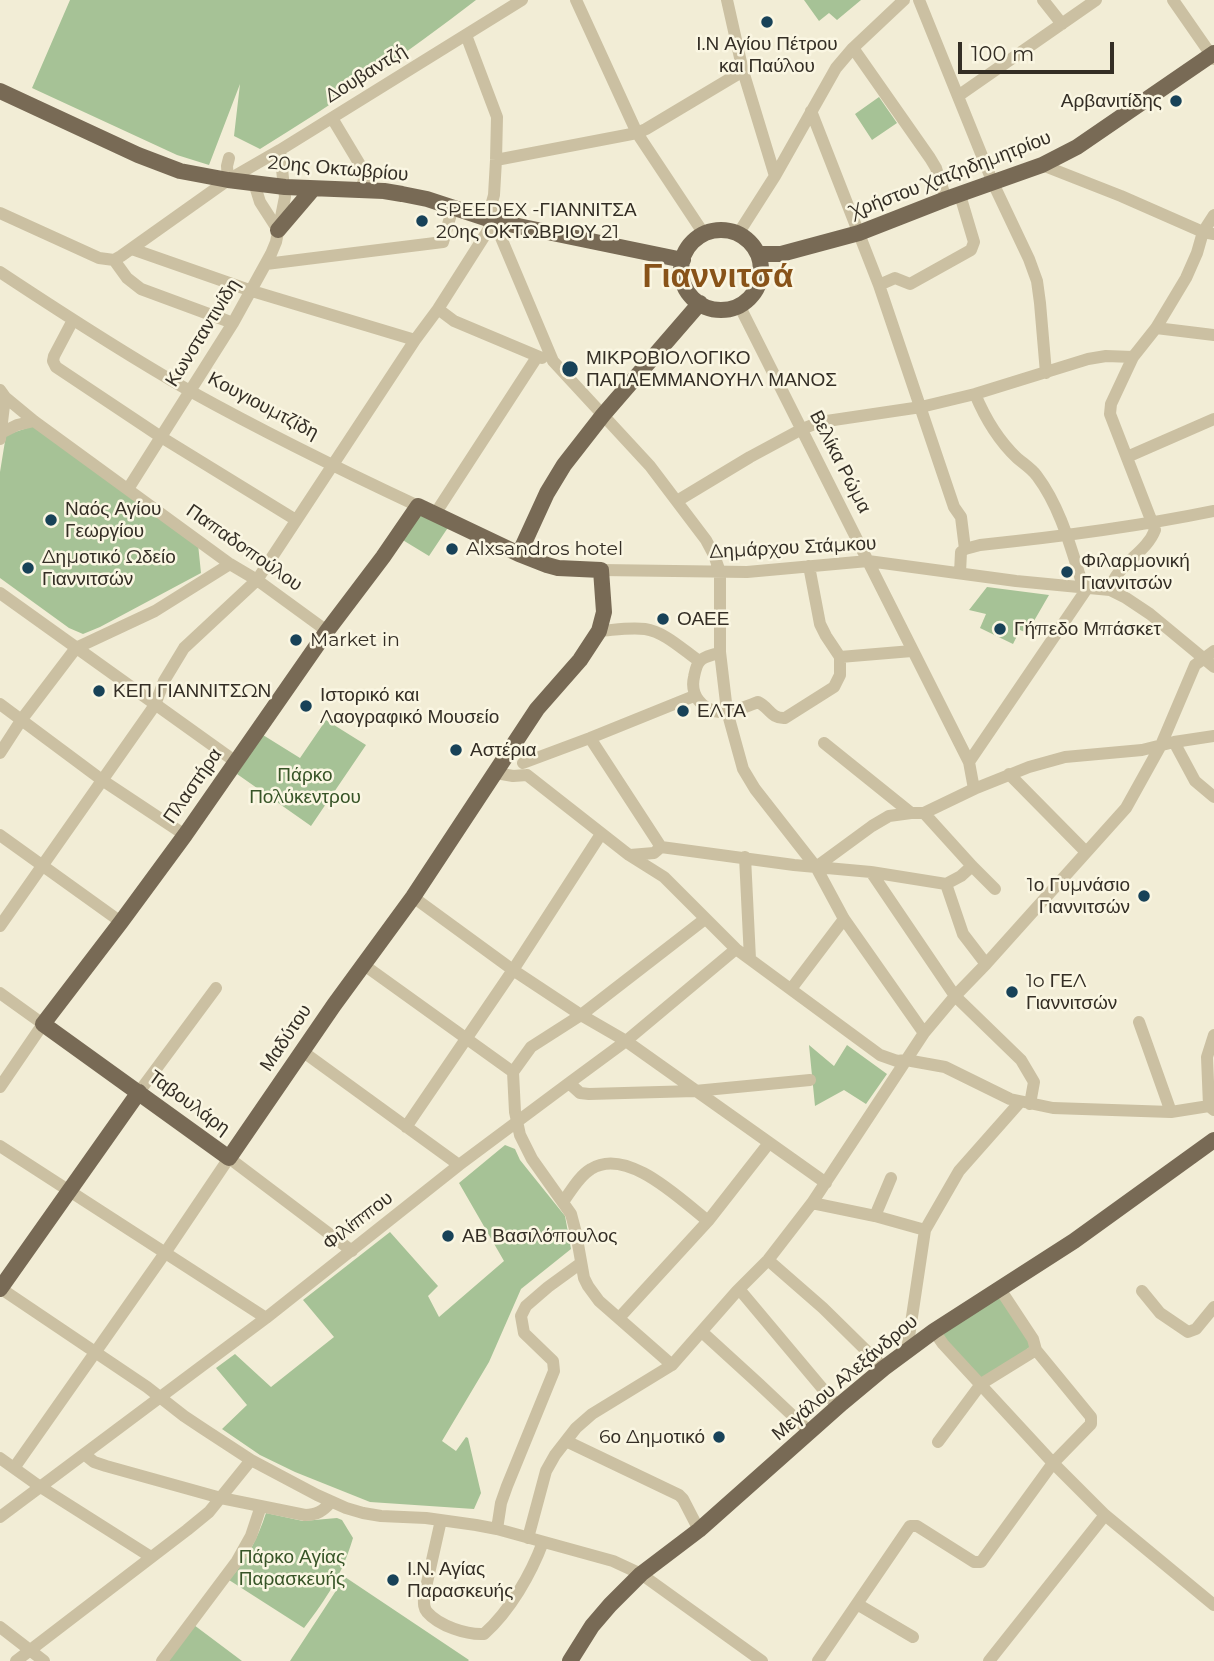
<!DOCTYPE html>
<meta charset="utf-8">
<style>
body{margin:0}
#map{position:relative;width:1214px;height:1661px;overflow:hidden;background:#f2edd6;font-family:Montserrat,sans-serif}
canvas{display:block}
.scale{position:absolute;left:958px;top:42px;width:156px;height:32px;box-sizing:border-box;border:4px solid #342e25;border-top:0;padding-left:9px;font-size:21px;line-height:24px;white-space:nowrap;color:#342e25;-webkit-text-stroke:5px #faf6e2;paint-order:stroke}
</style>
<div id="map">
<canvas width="1214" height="1661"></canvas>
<div class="scale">100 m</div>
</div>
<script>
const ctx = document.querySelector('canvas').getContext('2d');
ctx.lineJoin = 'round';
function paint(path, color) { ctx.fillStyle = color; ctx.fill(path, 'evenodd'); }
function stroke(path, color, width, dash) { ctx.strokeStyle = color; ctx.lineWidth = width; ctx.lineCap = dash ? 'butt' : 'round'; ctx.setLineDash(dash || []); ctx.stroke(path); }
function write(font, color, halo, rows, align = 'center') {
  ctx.font = font + ' Montserrat,sans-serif'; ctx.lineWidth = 5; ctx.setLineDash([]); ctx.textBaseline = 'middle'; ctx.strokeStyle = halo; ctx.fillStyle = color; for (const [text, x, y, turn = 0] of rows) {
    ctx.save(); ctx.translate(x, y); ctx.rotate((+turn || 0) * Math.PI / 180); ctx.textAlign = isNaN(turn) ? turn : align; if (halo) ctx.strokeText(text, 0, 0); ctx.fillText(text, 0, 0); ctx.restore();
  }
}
const green = new Path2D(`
 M70,0H476C406,54 335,103 260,149L234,136L240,84L209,165L177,155L32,88Z
 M804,0H861L837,20L829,13L819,21Z
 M879,97L897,123L872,140L855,114Z
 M36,425L198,544L201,573L100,627L83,634L69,628L0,578V472L6,435Z
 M423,506L451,523L429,556L401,539Z
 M987,587L1049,595L1027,633L1020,630L1013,644L980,628L986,614L969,610Z
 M326,720L366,745L311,826L237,774L263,735L300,758Z
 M809,1045L834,1066L847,1045L887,1074L866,1104L844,1090L815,1106Z
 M505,1145L515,1149L520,1160L565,1216L571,1249L521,1289L489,1362L442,1441L456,1451L466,1437L468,1438L481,1493L474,1509L370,1502L295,1472L260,1455L222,1429L247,1405L216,1368L235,1354L271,1387L334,1337L303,1300L390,1232L438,1286L428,1296L439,1317L504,1261L459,1183Z
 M1000,1289L1035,1343L981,1384L939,1338L985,1299Z
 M266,1513L303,1521L337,1518L342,1520L353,1538C342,1575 327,1598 304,1628L229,1580C246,1561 258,1538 266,1513Z
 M345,1577L469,1660L468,1661H290Z
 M194,1625L242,1661H167Z`);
const minor = new Path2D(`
 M576,0L637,133L704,234
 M727,0L743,71L775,176
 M919,0L993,183L1029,259L1037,281L1040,303L1046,373
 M1043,0L1062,24
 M1173,0L1214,59
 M466,35L497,117L496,160L494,195L491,206L494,221L553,361L650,466L706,540L714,555L720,572V652L727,711L743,769L755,789L816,867L844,919L924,1033
 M853,48L930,158L936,168L946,199
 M958,96L1096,0
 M811,111L879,285L954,507L961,517L965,549
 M332,118L362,168L364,181L360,190
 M496,160L637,133L646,129L743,71
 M1042,165L1121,196L1203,232L1214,234
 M228,180L227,166L229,158
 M254,183L260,202L278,230
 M0,213L99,258L114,260L121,256L228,180L280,150L522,0
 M738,234L775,176L836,68L853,48L904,0
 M132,249L252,291L415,340
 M114,260L127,278L141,289L233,323
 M266,264L443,242L453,207
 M0,272C62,313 125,354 190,391C264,432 341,470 418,506
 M879,285L895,278L910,284L971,250L974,242L960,195
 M739,305L969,762L974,789
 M438,309L454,321L542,358
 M73,320L54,356L53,361L56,367L161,437L296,520
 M1156,328L1214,335
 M0,390L5,397L34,421L230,564L257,580L327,631
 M1,433L17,425L34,421
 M0,439L5,397
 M1127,457L1214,419
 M128,489L233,323L271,254L276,242L285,197L280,150
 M677,501L750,457L802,429L820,422L921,407L975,394L1088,359L1106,356L1133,357
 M435,514L537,357
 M809,566L820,624L826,636L840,657
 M601,570L747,572L868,561L1016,581L1110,590L1126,598L1150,614L1214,667
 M960,573L961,552L965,549L980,545C1059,537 1136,527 1214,511
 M1110,590C1116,564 1146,554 1155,530L1110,414L1111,404L1133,357L1156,328L1186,278L1197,253L1203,232L1214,215
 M0,593L236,762
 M599,631C614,630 630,627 645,629C665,632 683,650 699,661
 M720,652C714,655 704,656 700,661C696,665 695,672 694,677C690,694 701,710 720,712C732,713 747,706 758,702C769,707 771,719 785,718L834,687L840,675V657L912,651
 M0,704L102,780L185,835
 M590,738L661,847
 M1174,742L1195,781L1214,797
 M824,743L911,813
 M0,753L22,719L76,648L155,611L230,564
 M969,762L1088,587L1083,586C1071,549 1061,508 1037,476C1032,469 1024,464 1017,458C998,440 985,418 975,394
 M523,763L590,738L694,696
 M496,773L513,776L527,775
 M1009,774L1086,852
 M527,775L629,855L664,877L736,949L880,1055L897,1061L906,1060L945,1067L1010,1099L1053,1108L1171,1112L1209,1106L1214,1110
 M924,813L972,866L995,889
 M0,835L121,922
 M630,855L654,853L661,847L794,865L871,872L946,884L961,876L972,866
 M745,857L750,959
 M816,867L872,826L889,816L911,813H924L974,789L1029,767L1065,757L1142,750L1174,742L1214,736
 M871,872L955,996L1021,1060L1034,1082L1030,1104
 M946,884L963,934L986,964
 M413,897L513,970L581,1015L626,1041L826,1183
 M0,926L155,705L164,681L184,648L257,580L415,340L438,309L494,221
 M364,965L513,1072
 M791,989L844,919
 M0,993L43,1024L0,1087
 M1139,1022L1171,1112
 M302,1051L459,1165
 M513,1072L515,1112L520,1135L532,1159L571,1214L576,1233L584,1278L588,1286L599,1301L672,1365
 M513,1072L531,1047L581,1015L705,919
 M569,1083L580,1093L589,1094L695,1091L810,1080
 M139,1092L216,988
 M1209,1106L1207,1057L1214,1035
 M406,1127L513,970L601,834
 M0,1146L266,1318
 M563,1202C571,1191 579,1176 591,1169C627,1146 681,1200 708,1221
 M812,1203L875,1216L925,1230
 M875,1216L891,1178
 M768,1260L823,1308L884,1368
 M0,1288L147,1387L184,1416L202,1428L251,1460L317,1495L346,1508L363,1513L381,1516L426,1518L476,1525L497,1529L613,1561L641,1574L762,1661
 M739,1289L838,1407
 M1142,1291L1160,1313L1188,1332L1196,1329L1214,1307
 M619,1318L708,1221L769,1143
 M934,1331L943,1344L1053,1463L1105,1515L1214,1605
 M702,1332L759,1384L810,1432
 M907,1350L925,1230L959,1171L1020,1102
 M566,1441L679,1495L683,1499L699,1530
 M938,1442L981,1384L1036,1350
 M84,1454L94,1462L106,1466L221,1498L305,1515C317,1515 323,1511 331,1502
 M0,1458L39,1486L151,1557
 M14,1468L165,1253L229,1158L352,1251
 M0,1517L266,1318L459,1165L569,1083L626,1041L736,949
 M441,1520L424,1596C424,1602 423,1607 427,1612C439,1626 467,1635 484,1634C510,1611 531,1574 543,1542
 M497,1529L501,1503L507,1486L554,1371L553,1361L524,1333L521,1316L526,1306L548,1287L581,1263
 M528,1538L546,1471L555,1455L576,1428L592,1414L672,1365L737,1291L768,1260L812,1203L924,1033L955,996L986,964L1126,808L1161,745L1195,665L1214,651
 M857,1604L913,1637
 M0,1627L44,1661
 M16,1661L187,1530L209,1512L251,1460
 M162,1661L237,1561L251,1536L261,1506
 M818,1661L910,1526H917L974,1562H981L1053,1463L1091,1424V1417L1036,1350L1033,1339L1000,1289
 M989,1661L1105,1515`);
const major = new Path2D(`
 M0,91L138,155L180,171L228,180L285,187L384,191L402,194L427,199L494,221L683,260
 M278,230L313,189
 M681 270a40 40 0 1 1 80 0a40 40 0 1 1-80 0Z
 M758,254H781L859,233L946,199L1042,165L1077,147L1214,53
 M418,506L519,554L547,565L558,568L601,570L604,612L599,631L580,660L537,709L413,897L334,1005L229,1158L43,1024L121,922L185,835L327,631L383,557Z
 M519,554L547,493L564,465L603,415L700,303
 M0,1289L139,1092
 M570,1661L592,1626L610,1605L641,1574L699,1530L842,1403L884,1368L934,1331L1074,1241L1214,1140`);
const markers = [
 [767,22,7,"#184258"],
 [1176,101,7,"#184258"],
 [422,221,7,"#184258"],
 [570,369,9,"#184258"],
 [51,520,7,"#184258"],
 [452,549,7,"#184258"],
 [28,568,7,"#184258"],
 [1067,572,7,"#184258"],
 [663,619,7,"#184258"],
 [1000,629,7,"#184258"],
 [296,640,7,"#184258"],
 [99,691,7,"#184258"],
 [306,706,7,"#184258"],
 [683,711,7,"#184258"],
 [456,750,7,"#184258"],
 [1144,896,7,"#184258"],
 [1012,992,7,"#184258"],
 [448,1236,7,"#184258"],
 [719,1437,7,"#184258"],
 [393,1580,7,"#184258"]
];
const poiNames = [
 ["Ι.Ν Αγίου Πέτρου",767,44,"center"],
 ["και Παύλου",767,66,"center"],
 ["Αρβανιτίδης",1162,101,"right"],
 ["SPEEDEX -ΓΙΑΝΝΙΤΣΑ",436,210],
 ["20ης ΟΚΤΩΒΡΙΟΥ 21",436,232],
 ["ΜΙΚΡΟΒΙΟΛΟΓΙΚΟ",586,358],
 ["ΠΑΠΑΕΜΜΑΝΟΥΗΛ ΜΑΝΟΣ",586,380],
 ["Ναός Αγίου",65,509],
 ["Γεωργίου",65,531],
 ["Alxsandros hotel",466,549],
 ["Δημοτικό Ωδείο",42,557],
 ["Γιαννιτσών",42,579],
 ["Φιλαρμονική",1081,561],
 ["Γιαννιτσών",1081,583],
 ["ΟΑΕΕ",677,619],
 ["Γήπεδο Μπάσκετ",1014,629],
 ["Market in",310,640],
 ["ΚΕΠ ΓΙΑΝΝΙΤΣΩΝ",113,691],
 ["Ιστορικό και",320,695],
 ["Λαογραφικό Μουσείο",320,717],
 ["ΕΛΤΑ",697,711],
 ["Αστέρια",470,750],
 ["1ο Γυμνάσιο",1130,885,"right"],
 ["Γιαννιτσών",1130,907,"right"],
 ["1o ΓΕΛ",1026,981],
 ["Γιαννιτσών",1026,1003],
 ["ΑΒ Βασιλόπουλος",462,1236],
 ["6ο Δημοτικό",705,1437,"right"],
 ["Ι.Ν. Αγίας",407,1569],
 ["Παρασκευής",407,1591]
];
const streetNames = [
 ["Δουβαντζή",366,74,-32],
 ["20ης Οκτωβρίου",338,169,5],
 ["Χρήστου Χατζηδημητρίου",951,175,-21],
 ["Κωνσταντινίδη",203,333,-58],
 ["Κουγιουμτζίδη",263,406,28],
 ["Βελίκα Ρώμα",840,462,63],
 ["Παπαδοπούλου",244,548,35],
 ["Δημάρχου Στάμκου",793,548,-3],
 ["Πλαστήρα",193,786,-55],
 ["Μαδύτου",286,1038,-56],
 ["Ταβουλάρη",189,1103,36],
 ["Φιλίππου",358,1221,-38],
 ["Μεγάλου Αλεξάνδρου",845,1378,-40]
];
const parkNames = [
 ["Πάρκο",305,775],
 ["Πολύκεντρου",305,797],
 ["Πάρκο Αγίας",292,1557],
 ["Παρασκευής",292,1579]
];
const townNames = [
 ["Γιαννιτσά",718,277]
];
paint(green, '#a6c296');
stroke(minor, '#cbc0a2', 12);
stroke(major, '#786a55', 16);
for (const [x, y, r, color] of markers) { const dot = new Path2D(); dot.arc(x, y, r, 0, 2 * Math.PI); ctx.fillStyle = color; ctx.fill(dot); stroke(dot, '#faf6e2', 2.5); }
write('19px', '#342e25', '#faf6e2', poiNames, 'left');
write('19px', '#342e25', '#faf6e2', streetNames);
write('19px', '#375427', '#faf6e2', parkNames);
write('bold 33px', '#885319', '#faf6e2', townNames);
</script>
